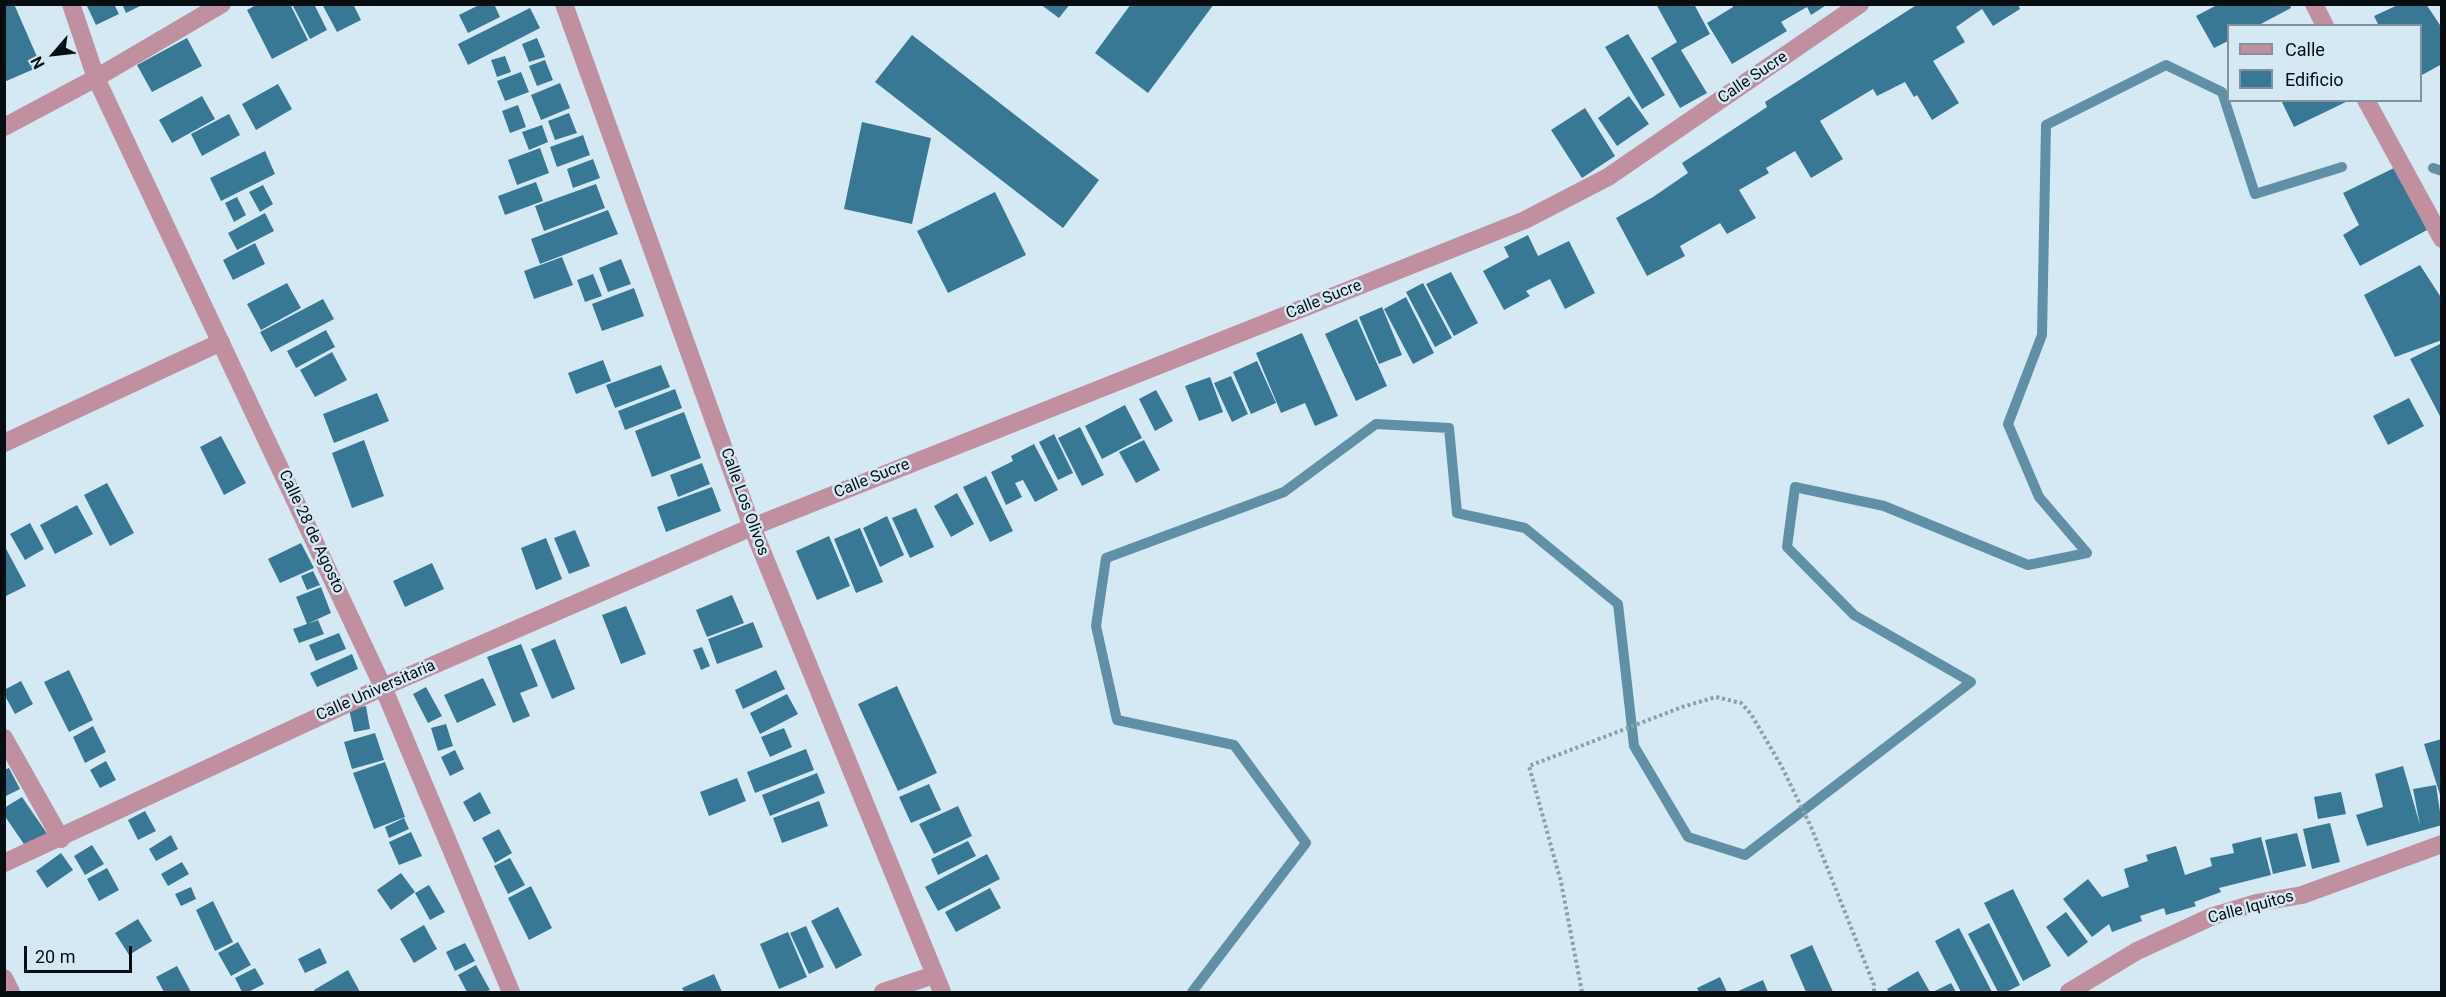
<!DOCTYPE html>
<style>
body{margin:0}
#map{position:relative;width:2446px;height:997px;overflow:hidden;background:#d4e9f4;font-family:Roboto,sans-serif}
canvas{display:block}
.frame{position:absolute;inset:0;border:6px solid #070e12;pointer-events:none}
.legend{position:absolute;left:2227px;top:24px;width:195px;height:78px;box-sizing:border-box;background:#d4e9f4;border:2px solid #82919a;margin:0;padding:8px 10px;list-style:none;font-size:18px;color:#070e12}
.legend li{display:flex;align-items:center;gap:12px;height:30px}
.legend b{width:30px;border:2px solid #82919a}
.north{position:absolute;left:24px;top:24px;width:60px;height:60px;-webkit-text-stroke:4px #d4e9f4;paint-order:stroke;rotate:242deg;font-size:16px;font-weight:700;line-height:24px;text-align:center;color:#070e12}
.north::after{content:'';display:block;margin:auto;width:21px;height:27px;background:#070e12;clip-path:polygon(50% 0,100% 100%,50% 72%,0 100%)}
.scale{position:absolute;left:24px;top:946px;width:108px;height:27px;box-sizing:border-box;border:3px solid #070e12;border-top:0;padding-left:8px;font-size:18px;line-height:21px;white-space:nowrap;color:#070e12;-webkit-text-stroke:4px #d4e9f4;paint-order:stroke}
</style>
<div id="map">
<canvas width="2446" height="997"></canvas>
<div class="frame"></div>
<ul class="legend">
<li><b style="height:8px;background:#c090a1"></b>Calle</li>
<li><b style="height:16px;background:#397894"></b>Edificio</li>
</ul>
<div class="north">N</div>
<div class="scale">20 m</div>
</div>
<script>
const ctx = document.querySelector('canvas').getContext('2d');
ctx.lineJoin = 'round';
function stroke(path, color, width, dash) { ctx.strokeStyle = color; ctx.lineWidth = width; ctx.lineCap = dash ? 'butt' : 'round'; ctx.setLineDash(dash || []); ctx.stroke(path); }
function paint(path, color) { ctx.fillStyle = color; ctx.fill(path, 'evenodd'); }
function write(font, color, halo, rows, align = 'center') {
  ctx.font = font + ' Roboto,sans-serif'; ctx.lineWidth = 5; ctx.setLineDash([]); ctx.textBaseline = 'middle'; ctx.strokeStyle = halo; ctx.fillStyle = color; for (const [text, x, y, turn = 0] of rows) {
    ctx.save(); ctx.translate(x, y); ctx.rotate((+turn || 0) * Math.PI / 180); ctx.textAlign = isNaN(turn) ? turn : align; if (halo) ctx.strokeText(text, 0, 0); ctx.fillText(text, 0, 0); ctx.restore();
  }
}
const stream = new Path2D(`
 M2433,168L2442,171
 M1192,992L1306,843L1234,745L1117,720L1096,626L1106,558L1284,492L1376,424L1449,428L1457,513L1525,528L1618,604L1634,746L1688,837L1745,855L1971,682L1854,615L1787,547L1795,487L1884,506L2028,565L2087,553L2039,497L2008,424L2042,335L2046,125L2166,65L2222,92L2255,194L2342,167`);
const building = new Path2D(`
 M4,4H14L41,66L4,82Z
 M86,4H114L119,14L96,25Z
 M122,4H144L126,13Z
 M258,4H290L308,40L272,59L247,10Z
 M292,4H314L327,30L310,39Z
 M322,4H353L361,20L337,32Z
 M481,4H494L500,17L468,33L459,15Z
 M1040,4H1070L1059,18Z
 M1131,4H1214L1148,93L1095,53Z
 M1656,4H1694L1710,34L1681,50L1707,93L1680,108L1651,58L1677,42Z
 M1732,4H1828L1811,15L1807,7L1781,22L1787,31L1732,64L1707,23L1733,7Z
 M1918,4H2018L2020,9L1993,26L1982,9L1956,27L1965,42L1933,61L1959,103L1932,120L1917,95L1914,97L1905,82L1877,96L1873,89L1820,121L1843,159L1811,178L1795,151L1766,168L1769,173L1739,190L1756,218L1727,234L1720,223L1680,246L1685,256L1647,276L1616,218L1653,197L1688,173L1682,163L1767,107L1765,102Z
 M2400,4H2426L2442,28V64L2420,76V26H2379L2374,16Z
 M2217,5H2290L2291,8L2257,26H2228V41L2214,48L2196,16Z
 M530,8L540,28L468,65L458,44Z
 M1628,34L1665,95L1642,109L1605,47Z
 M912,35L1099,180L1063,228L875,82Z
 M187,38L202,66L152,92L137,65Z
 M537,38L545,57L529,62L522,44Z
 M505,56L511,72L497,77L491,60Z
 M545,60L553,80L537,86L529,66Z
 M521,72L529,92L505,101L497,81Z
 M560,83L570,108L541,120L531,95Z
 M278,84L292,109L256,130L242,104Z
 M202,96L215,119L172,143L159,120Z
 M1629,96L1649,124L1617,146L1598,118Z
 M2281,100H2350L2294,127Z
 M518,105L526,127L510,133L502,111Z
 M1585,108L1615,156L1582,178L1551,130Z
 M569,113L577,133L555,140L548,121Z
 M229,114L240,135L202,156L191,134Z
 M862,122L931,138L912,224L844,209Z
 M542,125L548,142L529,150L522,132Z
 M583,135L590,155L557,167L550,147Z
 M540,148L549,173L517,185L508,160Z
 M265,151L275,174L221,201L210,178Z
 M593,159L600,178L573,188L567,169Z
 M2396,167L2427,230L2360,266L2343,235L2359,225L2343,193Z
 M536,182L543,201L505,215L498,196Z
 M596,184L605,208L544,231L535,206Z
 M263,185L273,204L260,212L249,192Z
 M995,192L1026,255L948,293L917,231Z
 M237,197L246,215L234,222L225,203Z
 M608,210L618,234L540,264L531,239Z
 M265,213L274,231L237,250L228,233Z
 M1528,235L1538,256L1569,241L1595,293L1565,309L1550,279L1526,291L1530,296L1504,310L1483,271L1509,257L1504,247Z
 M255,243L265,264L233,280L223,260Z
 M562,257L573,285L534,299L524,271Z
 M621,259L631,284L608,292L599,268Z
 M2420,265L2442,299V340L2395,357L2364,295Z
 M1451,272L1478,323L1454,336L1426,284Z
 M593,274L602,296L585,302L577,280Z
 M287,283L301,308L261,330L247,304Z
 M1423,283L1452,338L1435,347L1406,292Z
 M634,288L644,316L602,331L592,304Z
 M1406,297L1434,353L1413,364L1384,309Z
 M323,299L334,319L271,352L260,332Z
 M1382,307L1402,355L1379,364L1359,317Z
 M1357,319L1387,386L1356,401L1325,334Z
 M326,330L335,347L296,368L287,351Z
 M1302,333L1338,416L1315,426L1305,403L1281,413L1256,353Z
 M2442,343V420L2410,359Z
 M332,352L347,380L315,397L300,370Z
 M603,360L611,381L576,394L568,373Z
 M1257,361L1276,403L1251,414L1233,372Z
 M661,365L670,387L615,408L606,385Z
 M1231,376L1248,414L1232,422L1214,383Z
 M1210,377L1223,412L1199,421L1185,386Z
 M675,389L682,408L625,430L618,411Z
 M1156,390L1173,421L1155,431L1139,399Z
 M377,393L389,421L334,443L323,414Z
 M2409,398L2424,426L2388,445L2373,416Z
 M1125,405L1142,438L1102,459L1085,426Z
 M684,412L701,458L652,477L635,431Z
 M1080,427L1104,475L1082,486L1058,438Z
 M1054,434L1073,473L1058,480L1039,442Z
 M221,436L246,483L224,495L200,447Z
 M364,440L384,496L352,508L332,453Z
 M1144,440L1160,470L1136,483L1119,452Z
 M1034,444L1058,490L1035,502L1023,480L1015,483L1022,497L1006,505L991,472L1013,461L1011,456Z
 M702,463L710,484L678,497L670,475Z
 M986,476L1013,531L990,542L963,487Z
 M107,483L134,533L110,546L84,495Z
 M712,487L721,511L666,532L657,507Z
 M957,493L974,524L951,537L934,506Z
 M77,505L93,534L55,554L40,525Z
 M916,508L934,547L910,558L892,518Z
 M887,516L904,555L880,567L863,528Z
 M30,523L44,549L25,560L10,534Z
 M860,528L883,582L856,593L834,539Z
 M575,530L590,566L569,574L554,538Z
 M829,536L850,586L817,600L796,551Z
 M546,538L562,579L536,590L521,548Z
 M301,543L314,568L280,583L268,559Z
 M4,545L26,586L6,596L4,594Z
 M432,563L444,589L405,607L393,581Z
 M313,571L320,585L307,590L301,576Z
 M321,587L331,613L307,624L296,597Z
 M732,595L744,623L707,637L696,610Z
 M626,606L646,654L621,664L602,615Z
 M318,620L324,634L299,643L293,629Z
 M753,622L763,647L717,664L708,639Z
 M339,633L346,649L316,661L309,645Z
 M555,639L575,689L552,699L531,649Z
 M521,644L538,686L520,693L530,716L513,723L487,657Z
 M702,647L710,666L701,670L693,650Z
 M352,654L358,669L317,687L310,673Z
 M69,670L93,720L69,732L44,682Z
 M776,670L785,689L743,709L735,690Z
 M483,678L496,705L457,723L444,695Z
 M21,681L33,704L15,714L4,694V690Z
 M897,686L937,773L898,791L858,704Z
 M426,687L442,716L428,723L413,694Z
 M787,694L798,714L760,734L750,713Z
 M366,706L370,729L354,732L349,709Z
 M446,724L453,746L438,751L431,728Z
 M93,726L106,752L85,763L73,737Z
 M784,728L792,747L770,757L761,737Z
 M375,733L384,760L352,769L344,742Z
 M2442,739V798H2441L2424,744Z
 M806,749L814,770L755,793L747,772Z
 M455,750L464,769L450,776L441,757Z
 M106,761L116,780L100,788L90,770Z
 M385,762L405,817L374,829L353,773Z
 M2403,766L2420,825L2413,789L2436,785L2442,825L2367,846L2356,815L2383,807L2375,774Z
 M9,768L20,789L4,797V770Z
 M817,773L825,793L770,816L762,795Z
 M737,778L746,801L709,816L700,792Z
 M929,784L941,810L911,823L899,797Z
 M480,792L491,813L474,822L463,802Z
 M2341,792L2346,814L2318,819L2314,797Z
 M22,797L48,835L28,850L4,815V808Z
 M819,801L828,826L782,843L773,818Z
 M958,806L972,836L934,854L919,824Z
 M145,811L156,831L138,840L128,820Z
 M404,818L409,829L389,838L385,827Z
 M2330,823L2340,862L2312,869L2303,829Z
 M499,829L512,853L495,863L482,838Z
 M411,832L422,856L399,865L389,842Z
 M2297,833L2306,866L2273,874L2265,840Z
 M171,835L178,849L156,861L149,849Z
 M2261,837L2271,875L2219,888L2221,892L2194,902L2196,906L2166,915L2164,908L2140,916L2142,921L2112,932L2109,924L2092,937L2063,899L2088,879L2102,897L2129,887L2124,869L2148,861L2146,855L2176,846L2185,875L2212,866L2210,858L2234,853L2232,844Z
 M968,841L976,856L938,875L931,859Z
 M92,845L104,864L85,875L74,856Z
 M61,853L73,870L47,888L36,871Z
 M987,854L1000,879L938,911L925,887Z
 M510,858L525,885L508,894L494,866Z
 M182,862L189,874L168,886L161,874Z
 M107,868L119,890L99,901L87,879Z
 M401,873L415,892L391,910L377,890Z
 M429,885L445,912L430,920L415,893Z
 M531,886L552,928L529,940L508,898Z
 M191,887L196,899L181,906L175,894Z
 M990,888L1001,908L956,932L945,912Z
 M2013,889L2051,966L2023,981L1984,903Z
 M213,901L233,942L215,951L196,910Z
 M838,907L862,955L836,969L811,921Z
 M2066,912L2088,942L2068,957L2046,927Z
 M138,919L152,941L129,955L115,933Z
 M1989,923L2020,985L2006,992H1998L1968,934Z
 M424,925L437,949L414,963L400,939Z
 M806,926L824,967L809,974L790,933Z
 M1959,928L1992,992H1961L1935,941Z
 M788,932L807,977L779,989L760,944Z
 M238,942L251,965L231,976L218,953Z
 M465,943L475,961L455,971L446,952Z
 M1812,945L1833,992H1806L1790,955Z
 M320,948L327,963L305,973L298,959Z
 M476,965L490,990L485,992H467L458,975Z
 M177,966L191,992H164L156,977Z
 M255,968L264,984L248,992H242L235,978Z
 M348,970L360,992H315L314,990Z
 M1918,971L1930,992H1889L1887,989Z
 M714,974L722,992H684L682,988Z
 M1720,977L1727,992H1699L1697,988Z
 M1763,980L1768,992H1736Z
 M1951,983L1956,992H1933Z`);
const path = new Path2D(`
 M1582,992L1561,882L1529,766L1682,707L1716,697L1741,703L1751,714L1782,767L1811,827L1874,985V992`);
const minor = new Path2D(`
 M71,4L96,78L383,687L511,992
 M564,4L752,527L942,992
 M2314,4L2325,26
 M2366,100L2442,239
 M4,127L96,78L222,4
 M4,443L221,342
 M4,738L61,839
 M4,863L383,687L752,527L1525,220L1608,177L1860,4
 M4,978L11,992
 M883,992L934,975
 M2069,992L2137,951L2213,916L2256,903L2302,895L2442,844`);
const streetNames = [
 ["Calle Sucre",1753,78,-34],
 ["Calle Sucre",1324,300,-22],
 ["Calle Sucre",872,479,-22],
 ["Calle Los Olivos",744,502,70],
 ["Calle 28 de Agosto",311,532,65],
 ["Calle Universitaria",376,691,-24],
 ["Calle Iquitos",2251,908,-15]
];
stroke(stream, '#6190a6', 10);
paint(building, '#397894');
stroke(path, '#8e9ea7', 4, [3, 3]);
stroke(minor, '#c090a1', 18);
write('16px', '#070e12', '#d4e9f4', streetNames);
</script>
